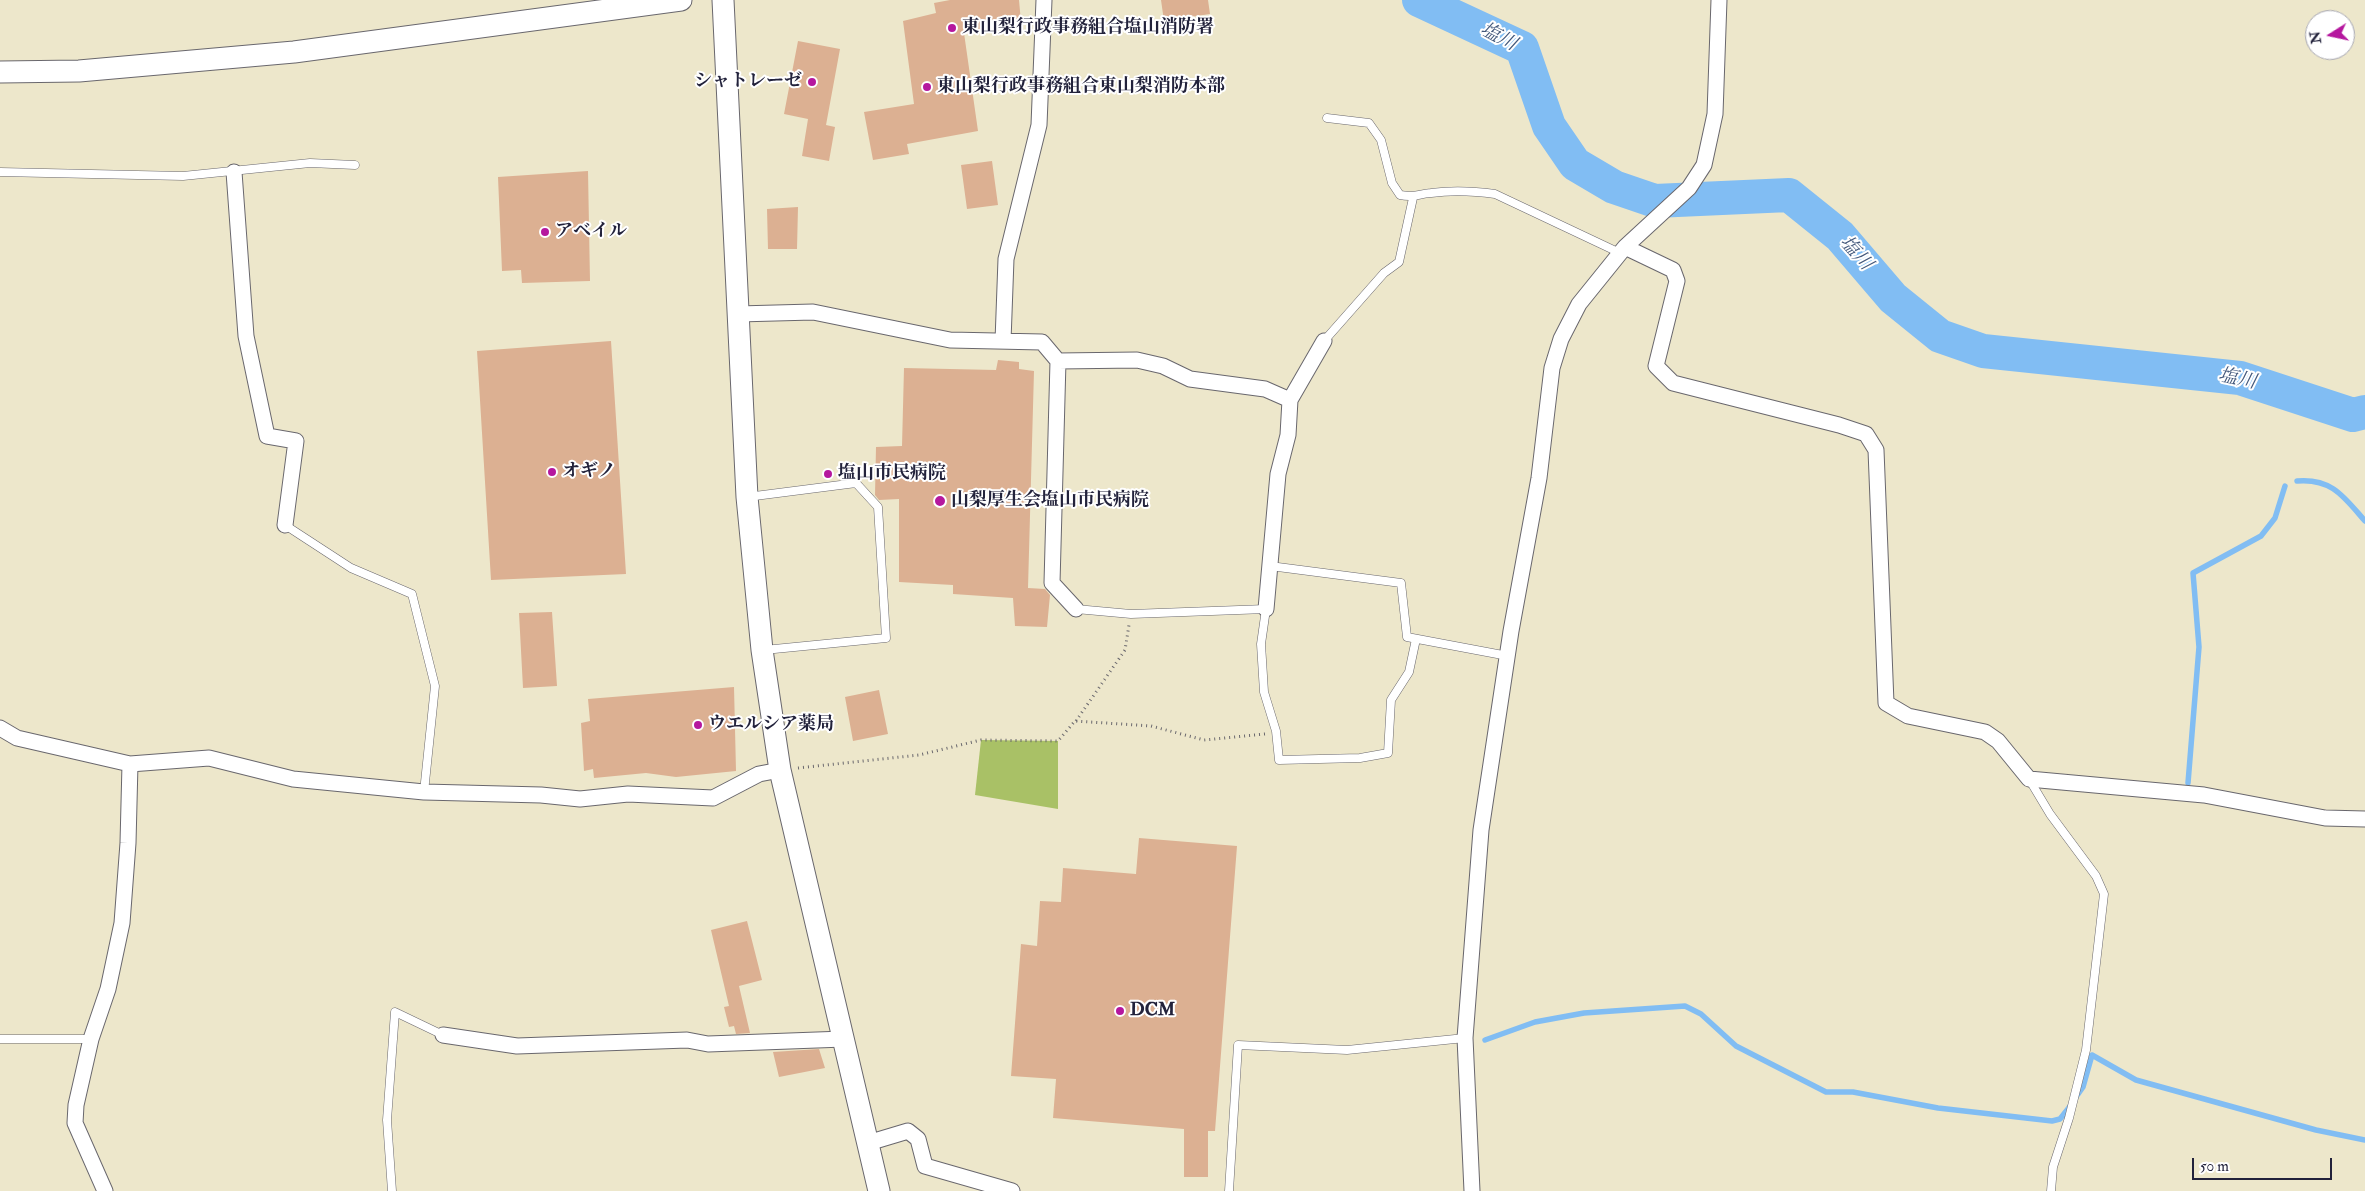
<!DOCTYPE html>
<meta charset="utf-8">
<style>
body{margin:0}
#map{position:relative;width:2365px;height:1191px;overflow:hidden;background:#ede7cb;font-family:"IM FELL Double Pica",serif}
canvas{display:block}
.north{position:absolute;left:2305px;top:10px;width:50px;height:50px;box-sizing:border-box;background:#fff;border:1px solid #a7a7b1;border-radius:50%;rotate:260deg;font-size:14px;font-weight:700;line-height:20px;text-align:center;color:#22223b}
.north::after{content:'';display:block;margin:auto;width:18px;height:22px;background:#b5179e;clip-path:polygon(50% 0,100% 100%,50% 72%,0 100%)}
.scale{position:absolute;left:2192px;top:1158px;width:140px;height:22px;box-sizing:border-box;border:2px solid #22223b;border-top:0;padding-left:6px;font-size:15px;line-height:18px;white-space:nowrap;color:#22223b;-webkit-text-stroke:4px #fff;paint-order:stroke}
</style>
<div id="map">
<canvas width="2365" height="1191"></canvas>
<div class="north">N</div>
<div class="scale">50 m</div>
</div>
<script>
const ctx = document.querySelector('canvas').getContext('2d');
ctx.lineJoin = 'round';
function paint(path, color) { ctx.fillStyle = color; ctx.fill(path, 'evenodd'); }
function stroke(path, color, width, dash) { ctx.strokeStyle = color; ctx.lineWidth = width; ctx.lineCap = dash ? 'butt' : 'round'; ctx.setLineDash(dash || []); ctx.stroke(path); }
function write(font, color, halo, rows, align = 'center') {
  ctx.font = font + ' "IM FELL Double Pica","Noto Serif JP",serif'; ctx.lineWidth = 4; ctx.setLineDash([]); ctx.textBaseline = 'middle'; ctx.strokeStyle = halo; ctx.fillStyle = color; for (const [text, x, y, turn = 0] of rows) {
    ctx.save(); ctx.translate(x, y); ctx.rotate((+turn || 0) * Math.PI / 180); ctx.textAlign = isNaN(turn) ? turn : align; if (halo) ctx.strokeText(text, 0, 0); ctx.fillText(text, 0, 0); ctx.restore();
  }
}
const green = new Path2D(`
 M981,740L1058,741V809L975,795Z`);
const stream = new Path2D(`
 M2297,481C2332,478 2344,497 2365,521
 M2188,783L2199,647L2193,573L2261,536L2275,518L2285,486
 M1485,1040L1535,1022L1584,1013L1685,1006L1701,1014L1736,1046L1826,1092H1853L1938,1108L2052,1121L2060,1119L2071,1105
 M2076,1097L2083,1087L2092,1055L2136,1080L2316,1130L2365,1140`);
const river = new Path2D(`
 M1419,0L1522,48L1549,126L1575,164L1614,187L1655,201L1789,195L1840,236L1893,298L1940,336L1983,351L2240,378L2353,415L2365,412`);
const building = new Path2D(`
 M950,0H1019L1021,22L964,33L978,131L907,144L909,154L873,160L864,112L914,104L903,21L936,13L934,3Z
 M1161,0H1208L1210,14L1164,21Z
 M798,41L840,49L826,125L835,127L829,161L802,156L808,119L784,114Z
 M992,161L998,205L967,209L961,165Z
 M588,171L590,281L522,283L521,270L502,271L498,177Z
 M798,207L797,249H768L767,209Z
 M611,341L626,574L491,580L477,351Z
 M998,360L1019,362V369L1034,371L1028,588L1045,589L1050,595L1047,627L1015,626L1013,598L953,594V585L899,582V499L879,500L875,495L876,447L902,446L904,368L996,370Z
 M552,612L557,686L523,688L519,613Z
 M734,687L736,771L676,777L646,773L594,778L593,769L584,771L581,723L590,721L588,699Z
 M879,690L888,734L853,741L845,697Z
 M1139,838L1237,846L1215,1131H1208V1177H1184V1129L1053,1118L1056,1079L1011,1076L1021,944L1037,946L1040,901L1061,902L1063,868L1136,874Z
 M747,921L762,980L739,986L750,1033L736,1034L734,1026L729,1027L724,1007L729,1006L711,930Z
 M819,1049L825,1068L779,1077L773,1052Z`);
const path = new Path2D(`
 M1076,721L1125,650L1129,625
 M798,768L919,755L981,740L1058,741L1075,721L1151,726L1204,740L1265,734`);
const lane = new Path2D(`
 M1327,118L1369,123L1381,140L1392,183L1400,195C1415,198 1417,194 1431,193C1452,190 1474,191 1495,194L1620,253
 M0,172L183,176L310,163L355,165
 M1324,341L1384,273L1399,262L1413,198
 M747,497L856,483L878,507L886,638L764,650
 M285,525L351,568L412,594L435,686L424,792
 M1270,566L1401,583L1407,637L1508,656
 M1076,609L1131,614L1266,609L1261,644L1264,692L1276,731L1279,760L1360,758L1388,753L1391,700L1409,672L1416,639
 M2029,779L2050,814L2096,876L2104,894L2086,1050L2069,1118L2053,1167L2051,1191
 M0,1039H91
 M392,1191L387,1120L395,1012L443,1035
 M1229,1191L1238,1045L1347,1050L1465,1038`);
const street = new Path2D(`
 M234,172L246,336L267,436L296,441L285,525
 M1625,247L1673,270L1677,281L1656,366L1673,383L1839,425L1866,434L1876,450L1886,703L1908,716L1985,732L1998,741L2029,779L2204,795L2325,818L2365,819
 M738,314L813,312L950,340L1042,342L1058,361L1052,583L1076,609
 M1003,341L1006,259L1039,125L1044,0
 M1058,361L1137,360L1163,366L1190,379L1265,389L1290,400
 M1266,609L1278,474L1288,435L1290,400L1324,341
 M0,728L17,738L130,764L209,758L293,779L424,792L541,795L580,799L628,794L713,798L759,774L780,770
 M443,1035L517,1046L687,1040L708,1044L844,1039
 M868,1143L908,1131L918,1139L925,1166L1012,1191
 M105,1191L75,1123L76,1105L91,1039L108,989L122,923L128,843L130,764
 M1472,1191L1465,1038L1481,830L1511,631L1539,478L1552,368L1561,339L1579,304L1625,247L1689,188L1704,165L1715,114L1719,0`);
const secondary = new Path2D(`
 M723,0L747,497L762,650L780,770L879,1191
 M0,72L79,71L294,52L681,0`);
const markers = [
 [952,28,5,"#b5179e"],
 [812,82,5,"#b5179e"],
 [927,87,5,"#b5179e"],
 [545,232,5,"#b5179e"],
 [552,472,5,"#b5179e"],
 [828,474,5,"#b5179e"],
 [940,501,6,"#b5179e"],
 [698,725,5,"#b5179e"],
 [1120,1011,5,"#b5179e"]
];
const poiNames = [
 ["東山梨行政事務組合塩山消防署",962,28],
 ["シャトレーゼ",802,82,"right"],
 ["東山梨行政事務組合東山梨消防本部",937,87],
 ["アベイル",555,232],
 ["オギノ",562,472],
 ["塩山市民病院",838,474],
 ["山梨厚生会塩山市民病院",951,501],
 ["ウエルシア薬局",708,725],
 ["DCM",1130,1011]
];
const waterNames = [
 ["塩川",1498,38,28],
 ["塩川",1855,254,48],
 ["塩川",2237,380,12]
];
paint(green, '#a9c166');
stroke(stream, '#81bdf3', 5.5);
stroke(river, '#81bdf3', 34);
paint(building, '#dcb092');
stroke(lane, '#69676d', 9);
stroke(street, '#69676d', 17);
stroke(secondary, '#69676d', 23);
stroke(path, '#69676d', 3, [1, 4]);
stroke(lane, '#fff', 8);
stroke(street, '#fff', 15);
stroke(secondary, '#fff', 21);
for (const [x, y, r, color] of markers) { const dot = new Path2D(); dot.arc(x, y, r, 0, 2 * Math.PI); ctx.fillStyle = color; ctx.fill(dot); stroke(dot, '#fff', 2); }
write('bold 18px', '#22223b', '#fff', poiNames, 'left');
write('italic 19px', '#43587b', '#fff', waterNames);
</script>
